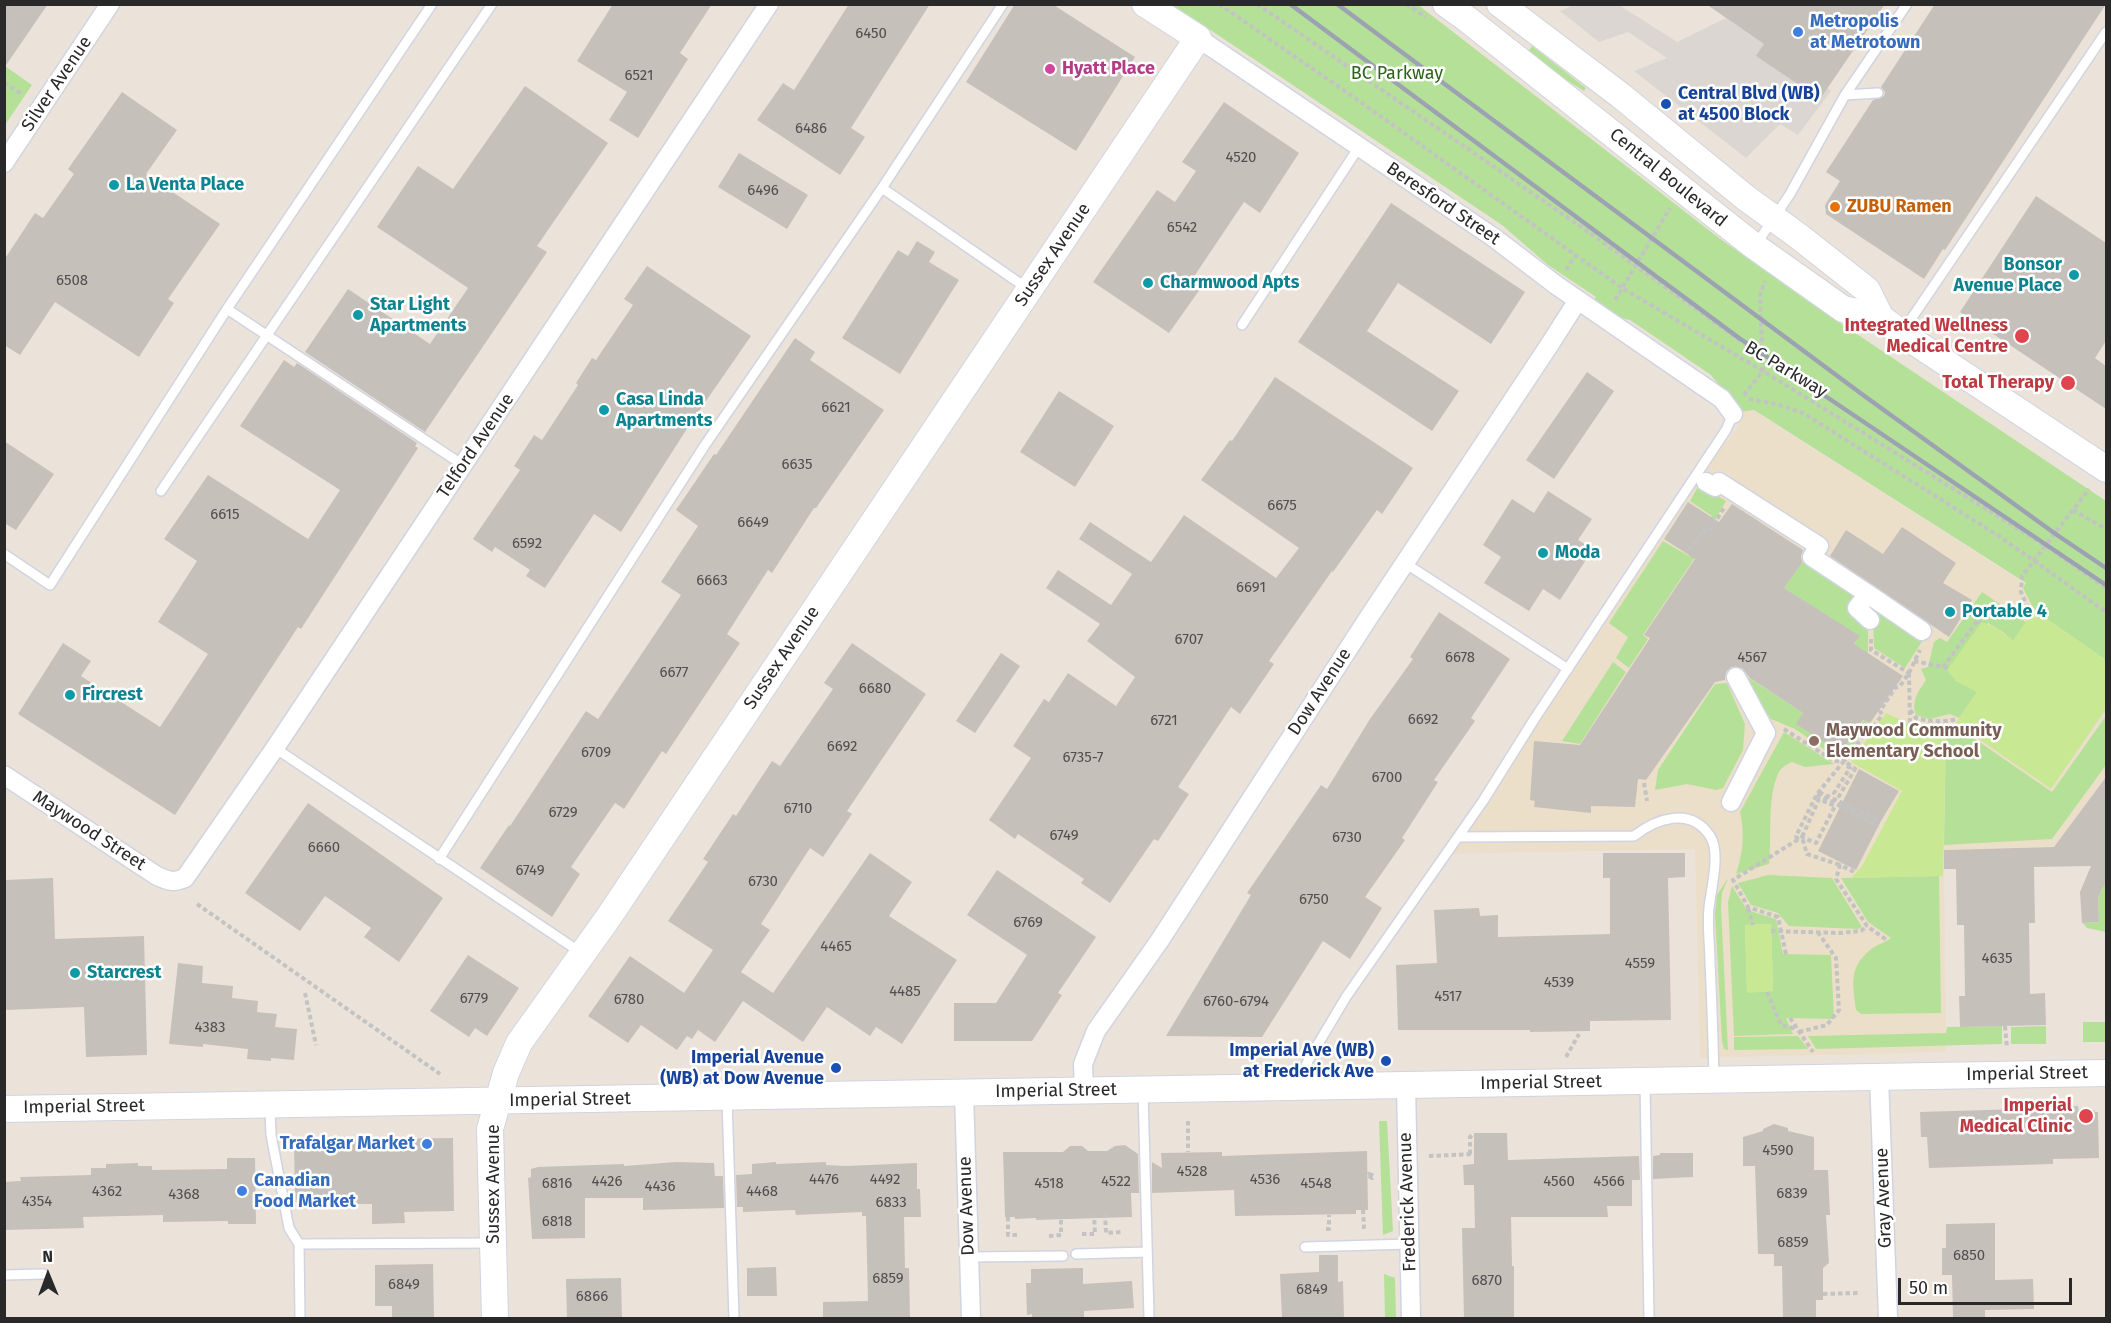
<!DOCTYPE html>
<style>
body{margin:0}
#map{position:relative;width:2111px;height:1323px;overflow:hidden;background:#ebe3da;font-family:"Fira Sans",sans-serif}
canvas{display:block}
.frame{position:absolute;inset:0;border:6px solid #292929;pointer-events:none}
.north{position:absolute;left:18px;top:1245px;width:60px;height:60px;-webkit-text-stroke:4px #fff;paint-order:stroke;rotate:359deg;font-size:16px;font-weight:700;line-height:24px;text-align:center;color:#292929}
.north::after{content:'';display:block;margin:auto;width:21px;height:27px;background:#292929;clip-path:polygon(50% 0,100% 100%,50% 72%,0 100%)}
.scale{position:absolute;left:1898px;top:1278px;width:174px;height:27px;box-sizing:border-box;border:3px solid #292929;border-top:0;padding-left:8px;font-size:18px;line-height:21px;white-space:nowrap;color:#292929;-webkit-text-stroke:4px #fff;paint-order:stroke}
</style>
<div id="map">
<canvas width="2111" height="1323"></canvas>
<div class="frame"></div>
<div class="north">N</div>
<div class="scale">50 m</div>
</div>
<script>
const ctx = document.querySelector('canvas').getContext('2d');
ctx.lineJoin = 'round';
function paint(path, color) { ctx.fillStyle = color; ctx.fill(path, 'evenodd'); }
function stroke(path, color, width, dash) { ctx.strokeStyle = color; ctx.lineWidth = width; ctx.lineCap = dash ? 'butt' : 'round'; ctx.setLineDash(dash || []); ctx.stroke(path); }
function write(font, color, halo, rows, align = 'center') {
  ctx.font = font + ' "Fira Sans",sans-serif'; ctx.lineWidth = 5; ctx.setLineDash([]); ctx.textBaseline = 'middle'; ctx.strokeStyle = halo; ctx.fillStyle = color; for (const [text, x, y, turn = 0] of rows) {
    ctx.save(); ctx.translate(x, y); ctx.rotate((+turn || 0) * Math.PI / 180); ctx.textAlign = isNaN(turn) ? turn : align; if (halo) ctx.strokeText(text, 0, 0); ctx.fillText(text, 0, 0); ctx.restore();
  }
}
const education = new Path2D(`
 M1753,410L2106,635V777L2054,847L1944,850L1946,1052L1700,1058L1695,849L1446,854L1721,438L1728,442L1739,424L1740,412Z`);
const green = new Path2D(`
 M1417,4L1719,238L1809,302L2106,501V660L2034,610L2023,588L2026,583L1754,410L1740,412C1737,394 1720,389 1711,375L1630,320L1611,316L1592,302L1596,297L1548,265L1502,225L1173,5Z
 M1532,46L1586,88L1584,91L1526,55Z
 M5,66L32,85L5,125Z
 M1699,485L1726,501L1714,522L1710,519L1712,516L1690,501Z
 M1703,536L1708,538L1643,635L1648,639L1629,668L1616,658L1628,637L1609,623L1663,541L1689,556Z
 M1804,560L1849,590L1868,624V657L1853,647L1859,636L1784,588Z
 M1982,592L2026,622L2013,641L2003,632L1988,623L1949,668L1956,681L1978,691L1959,718L1950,714L1929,719L1916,715C1911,701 1918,692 1926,680L1921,669L1928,667L1934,642L1940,638L1947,642Z
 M1881,607L1923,636V640L1905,668L1874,648L1873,616Z
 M1613,662L1626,672L1580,744L1562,741Z
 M1743,674L1803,713L1797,724L1841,753L1864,720L1868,722L1848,755L1845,758L1838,759L1795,729L1771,719L1741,676Z
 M1727,683L1745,724L1743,750L1723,788L1716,790L1687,784L1655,790L1658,770L1715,684Z
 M2106,716V765L2052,839L1944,845L1946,728L1956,726L2052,792Z
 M1784,732L1834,764L1805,767L1792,762C1786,765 1781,767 1778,774C1767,798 1772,838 1769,864L1736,874C1743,852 1745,834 1740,812Z
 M1768,875L1832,878L1862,927L1858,929L1789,926L1778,913L1751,905L1738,883Z
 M1939,876L1941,1013L1861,1014L1856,1010C1853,984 1848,969 1870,950C1876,945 1884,943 1891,938L1868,922L1841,878Z
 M1728,878L1722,893L1721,907L1728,1050L1724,1049L1722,1041L1715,915L1717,895Z
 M2106,882V932L2087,928L2083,923L2099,922L2098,897Z
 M1732,886L1747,910L1776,919L1783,954L1831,955L1834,1019L1786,1018L1793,1034L1734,1036L1728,902ZM1771,924L1773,991L1747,992L1745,925Z
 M2083,1022H2106V1042H2083Z
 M2002,1026V1044L1816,1049L1808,1036L1946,1033L1947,1027Z
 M2046,1026V1044H2011V1027Z
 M1798,1036L1808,1049L1734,1050V1037Z
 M1379,1121H1387L1393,1231L1383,1235Z
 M1384,1274L1395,1278L1396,1318H1385Z`);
const pitch = new Path2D(`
 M2034,610L2106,660V709L2051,789L1956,723L1977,692L1956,681L1947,670L1982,622L1997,628L2013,641Z
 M1886,713L1910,724L1946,728L1943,876L1851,878L1862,866L1902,791L1851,762Z
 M1771,924L1773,991L1747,993L1745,925Z`);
const plaza = new Path2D(`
 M1574,5H1619L1677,42L1726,18L1818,80L1831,91L1798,135L1780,124L1746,158L1634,71L1667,58L1628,32L1599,42L1560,11Z`);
const building = new Path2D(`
 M4,4H48L4,68Z
 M613,4H712L680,53L688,59L638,138L609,120L627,92L577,61Z
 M849,4H930L851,128L865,137L840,175L757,120L783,83L794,90Z
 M1015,4H1052L1135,57L1076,151L966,82Z
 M1706,4H1885L1820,99L1756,56L1764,44Z
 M1935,4H2106L1945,250L1943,249L1924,279L1826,214L1825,205L1840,181L1826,172L1873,100L1884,96L1885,92L1881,87Z
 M525,86L608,143L537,246L547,252L425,432L305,352L348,289L430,344L468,288L377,227L418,166L453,189Z
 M122,92L177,130L146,174L220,224L168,299L174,303L139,357L55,302L20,355L4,345V260L35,213L43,218L74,174L68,169Z
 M1224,102L1299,153L1260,213L1244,202L1193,278L1203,285L1169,333L1093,282L1157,190L1175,202L1196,171L1182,162Z
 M739,153L808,195L787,229L718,187Z
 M2036,196L2106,243V341L2095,358L2106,366V409L1960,312Z
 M1391,203L1525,292L1491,344L1398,283L1367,331L1459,391L1432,431L1298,342Z
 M917,241L935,252L929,262L959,280L900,374L842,338L898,250L908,256Z
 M647,266L751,336L690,424L621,532L594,514L545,588L526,576L530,570L495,547L492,552L473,539L520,470L514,466L534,435L542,440L578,385L576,383L592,358L596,360L633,305L624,299Z
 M795,338L815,352L810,360L884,410L816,508H814L772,573L768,570L727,634L740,643L666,754L662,751L624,809L615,803L571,867L580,874L552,917L480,868L509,825L510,826L586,711L598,719L681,595L661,582L698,526L676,510L714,454L716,455Z
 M284,360L294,367L297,363L417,443L415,446L418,448L301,629L298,627L175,815L18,714L63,643L91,661L81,676L160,727L208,654L158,622L197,561L164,539L208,475L308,539L340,490L240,426Z
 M1587,372L1614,391L1554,479L1526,460Z
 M1275,377L1413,468L1382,514L1377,510L1333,572L1332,571L1269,661L1274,664L1240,714L1231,707L1178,787L1189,794L1158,841L1154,839L1110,903L1081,883L1084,879L1018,834L1015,839L989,820L1031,758L1013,746L1044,699L1049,702L1068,673L1116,706L1135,677L1087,641L1100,624L1046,588L1058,570L1111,605L1132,574L1079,539L1090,522L1151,562L1184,515L1276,578L1299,548L1201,480L1230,440L1232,441Z
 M1059,391L1114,426L1075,487L1020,452Z
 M4,441L54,474L16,530L4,523Z
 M1548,491L1592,519L1578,540L1593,549L1560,600L1543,589L1529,611L1484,583L1501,557L1483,545L1512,499L1534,513Z
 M1688,502L1719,522L1732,504L1803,550L1801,556L1802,563L1784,588L1860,636L1854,644L1903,676L1870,723L1863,720L1841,753L1796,724L1803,713L1750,678L1742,668L1731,667L1726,672L1725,680L1715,682L1646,780L1638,779L1635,807L1591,806V813L1534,807L1535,801L1530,800L1534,741L1580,745L1650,638L1644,635L1695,559L1664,539Z
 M1902,527L1956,563L1943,583L1972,600L1949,637L1830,556L1846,530L1883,554Z
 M1439,612L1510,659L1471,718L1475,721L1434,780L1438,782L1402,838L1405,840L1365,897L1382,908L1350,959L1323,941L1262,1037L1166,1036L1251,895L1247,893L1321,785L1327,789L1370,719L1413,659L1410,657Z
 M852,643L926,694L847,811L852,814L823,857L810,848L761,924L770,930L741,972L773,993L870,853L912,882L889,916L957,960L902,1044L876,1027L870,1036L827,1007L803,1042L743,1001L715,1042L698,1030L692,1039L687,1036L677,1050L641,1025L628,1043L588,1016L630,956L684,993L713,950L668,921L708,862L703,859L733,814L736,816L772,761L780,766L833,689L824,683Z
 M1001,653L1020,666L975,733L956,721Z
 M1859,769L1899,791L1881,821L1856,870L1818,851Z
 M2106,777V882L2098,897L2099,922L2082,923L2080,892L2091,866L2034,867L2035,923H2029L2030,994L2045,993L2046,1025L1960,1027L1959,996H1965L1964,925H1957L1956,869H1944V850L2054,847Z
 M308,803L443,898L399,962L364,937L371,928L325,896L300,931L245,893Z
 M1603,853H1685V877L1668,878L1671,1020L1590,1021V1031L1530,1032V1030H1398L1396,965L1437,963L1434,910L1479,908L1480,916L1498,915V937L1610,934V878H1603Z
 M997,870L1096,937L1058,993L1062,995L1032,1041H954V1003H996L1027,955L967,915Z
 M53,878L55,939L144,936L147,1055L86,1057L84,1007L4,1010V880Z
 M468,955L519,988L487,1036L475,1028L469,1037L430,1011Z
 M178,963L203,966L202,983L233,986L232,998L258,1001L257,1012L277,1014L275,1027L297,1029L294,1060L271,1058V1061L247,1059L248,1049L203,1044V1047L169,1044Z
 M2052,1108V1111L2094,1110L2095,1112H2098L2099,1158L2053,1159V1164L1929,1168L1927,1137H1921L1920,1112Z
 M1774,1124L1788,1128V1131L1814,1137V1170H1828L1830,1215H1826L1829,1263L1823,1268V1300H1816V1318H1783L1782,1266H1774V1254H1758L1755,1166H1743V1137L1763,1131V1129Z
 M1474,1133H1507L1508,1160L1639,1156L1640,1180H1632V1206H1607L1608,1217H1511L1512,1266H1514V1318H1464L1462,1228H1475L1474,1185H1464L1463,1165L1474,1164Z
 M453,1138L454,1211L404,1212L405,1223L372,1224V1204H347V1201L295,1202L294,1140Z
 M1125,1145L1138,1154L1139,1193H1131L1132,1217L1036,1220V1218L1015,1219V1217H1005L1003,1152H1063L1070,1146H1082L1088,1151H1107L1115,1146Z
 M1367,1151L1368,1210H1356V1214L1235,1216L1234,1190L1152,1193V1162L1162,1168L1161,1153L1222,1152V1156Z
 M1660,1153H1693V1177L1653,1179V1156L1660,1155Z
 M227,1158H255L256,1224H228V1221L163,1222V1215L83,1217L84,1228L4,1230V1182L21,1181L20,1177L91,1175V1168H106V1164L138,1163V1166H152V1170L227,1169Z
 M676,1162L714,1163L715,1176H723L724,1208L643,1210V1198H585V1238L532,1239L528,1178L531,1177V1169L538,1167L624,1164V1166Z
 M776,1162V1164L826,1162V1165L845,1166L917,1163V1189H920L921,1217H904L905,1268H909L910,1318H823V1302L868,1301L866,1216H862V1212L796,1215L795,1210L743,1212V1207H737L736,1175L752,1174V1164Z
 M1995,1223V1280L2033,1279L2034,1309L1985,1310V1318H1953L1952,1275H1942V1248H1946V1224Z
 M1319,1255H1338V1282L1343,1281L1344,1318H1282L1280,1274L1319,1272Z
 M433,1264L434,1318H392V1306H375V1265Z
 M776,1267L777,1296H747V1268Z
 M1083,1268V1284L1132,1281L1134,1308L1084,1311V1318H1032V1314L1027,1315L1026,1283H1031V1269Z
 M621,1278L622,1318H567L566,1279Z`);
const path = new Path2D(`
 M1219,4L1359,101L1622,288L1763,371L2046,546L2106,588
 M1257,4L1577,224L1762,356
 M1406,4L1426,17
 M4,83L22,94
 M1566,270L1576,255
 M1615,300L1670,208
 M1744,395L1763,371L1760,296L1765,281
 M1749,399L1776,404L1803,413L1999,536L2106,612
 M2073,510L2106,529
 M1703,531L1708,533L1724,508
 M1689,550L1707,526
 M2031,615L2021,592L2022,576L2089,489
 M1871,639V650L1909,673
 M1914,661L1949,668
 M1943,667L1978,620L1980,623
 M1909,673L1910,724
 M1880,704L1883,699L1887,701
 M1910,710L1916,718C1930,722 1944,722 1958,719
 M1784,729L1834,761H1844L1851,755L1868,726L1872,729L1882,715L1880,711L1895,688L1900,686L1909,673L1920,650
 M1847,766L1850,768L1834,793L1839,796L1855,769
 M1644,783L1647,801
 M1819,792L1880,821
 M1817,794L1877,825L1876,827
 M1798,840L1796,836L1817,794L1844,761L1858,771
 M1853,869L1852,871L1840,865L1836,879L1867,926L1888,941
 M197,904L440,1074
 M1748,908L1753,925
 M1771,931L1839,933L1861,931L1867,926
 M1786,954L1778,917L1748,907L1733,880L1802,837L1816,843L1835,806L1819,799L1802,837L1807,854L1840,865
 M1767,992L1781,1025L1797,1029
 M305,993L316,1045
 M1790,1018L1813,1052
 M2005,1026L2007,1048
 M1799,1032L1827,1025L1839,1010L1836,958L1817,931
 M1566,1057L1579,1034
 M2072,1106V1114
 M2076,1106L2077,1113
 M1188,1121V1152
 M1470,1154V1137L1474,1133
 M1429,1156L1474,1154
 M1369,1174L1374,1176L1372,1178L1367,1175Z
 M1105,1213L1106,1233L1122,1232
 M1008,1217V1235H1018
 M1362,1227H1364L1363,1210
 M1326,1229H1329V1215
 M1082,1234H1095L1094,1214
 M1049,1236L1061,1235V1216
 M1823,1294L1858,1293`);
const lane = new Path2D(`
 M1845,95L1878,93
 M882,188L1028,289
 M1755,246L1790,194L1845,95L1907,4
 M227,309L463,465
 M1242,325L1359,147
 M1903,331L2106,32
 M161,491L492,4
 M4,554L50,585L227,309L432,4
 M1405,563L1568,669
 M275,748L580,952
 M1458,837L1634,836C1656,819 1690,806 1710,836C1721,852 1711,889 1709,908C1707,926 1710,945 1710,963C1712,1001 1713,1039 1714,1078
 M439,859L705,445L882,188L1003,4
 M1645,1084L1649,1318
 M1297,1085L1308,1061L1346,997L1483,801L1535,718L1726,430L1733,414
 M1143,1090L1149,1318
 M727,1099L734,1318
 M270,1107L271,1135L289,1228L299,1244
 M1305,1247L1409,1244
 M1076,1254L1147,1252
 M969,1257L1063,1256
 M4,1275L43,1274
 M300,1318L299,1244L492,1243`);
const street = new Path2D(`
 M1198,38L1493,237L1556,285L1722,399L1733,414
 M4,163L110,4
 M1706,482L1715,487L1719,482L1819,546L1812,557L1868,594L1857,608L1870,620
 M1868,594L1922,631
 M4,775L157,876C168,881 174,883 185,878L275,748L769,4
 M1731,802L1766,733L1736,677
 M1879,1077L1888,1318
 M1406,1086L1411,1318
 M1084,1091L1083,1064L1096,1031L1160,940L1367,620L1550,344L1578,300
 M964,1093L971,1318`);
const secondary = new Path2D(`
 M1446,4L1467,19L1754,246L1843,309L1881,318L1901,333L2106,469
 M1500,4L1620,95L1746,198L1797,235L1867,290L1881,318
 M4,1109L2106,1073
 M495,1318L490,1129L506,1073L519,1043L608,918L1198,38L1145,4`);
const rail = new Path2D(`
 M1290,4L1739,338L2106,585
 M1337,4L1863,395L2057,535L2106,568`);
const markers = [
 [1798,32,6,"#3f7fe0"],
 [1050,69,6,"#d1479c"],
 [1666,104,6,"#1a4fb4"],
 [114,185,6,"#0f9aa8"],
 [1835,207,6,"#e8710a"],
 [2074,275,6,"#0f9aa8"],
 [1148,283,6,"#0f9aa8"],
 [358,315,6,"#0f9aa8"],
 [2022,336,8,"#e0444e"],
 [2068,383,8,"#e0444e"],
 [604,410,6,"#0f9aa8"],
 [1543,553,6,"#0f9aa8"],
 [1950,612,6,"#0f9aa8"],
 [70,695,6,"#0f9aa8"],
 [1814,741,6,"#8d6e63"],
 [75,973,6,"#0f9aa8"],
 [1386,1061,6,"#1a4fb4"],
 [836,1068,6,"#1a4fb4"],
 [2086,1116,8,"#e0444e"],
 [427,1144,6,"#3f7fe0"],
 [242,1191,6,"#3f7fe0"]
];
const numberNames = [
 ["6450",871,34],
 ["6521",639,76],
 ["6486",811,129],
 ["4520",1241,158],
 ["6496",763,191],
 ["6542",1182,228],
 ["6508",72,281],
 ["6621",836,408],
 ["6635",797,465],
 ["6675",1282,506],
 ["6615",225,515],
 ["6649",753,523],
 ["6592",527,544],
 ["6663",712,581],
 ["6691",1251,588],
 ["6707",1189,640],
 ["6678",1460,658],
 ["4567",1752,658],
 ["6677",674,673],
 ["6680",875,689],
 ["6692",1423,720],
 ["6721",1164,721],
 ["6692",842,747],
 ["6709",596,753],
 ["6735-7",1083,758],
 ["6700",1387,778],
 ["6710",798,809],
 ["6729",563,813],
 ["6749",1064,836],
 ["6730",1347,838],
 ["6660",324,848],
 ["6749",530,871],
 ["6730",763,882],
 ["6750",1314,900],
 ["6769",1028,923],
 ["4465",836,947],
 ["4635",1997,959],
 ["4559",1640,964],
 ["4539",1559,983],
 ["4485",905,992],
 ["4517",1448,997],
 ["6779",474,999],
 ["6780",629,1000],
 ["6760-6794",1236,1002],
 ["4383",210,1028],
 ["4590",1778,1151],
 ["4528",1192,1172],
 ["4476",824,1180],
 ["4492",885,1180],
 ["4536",1265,1180],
 ["4426",607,1182],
 ["4522",1116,1182],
 ["4560",1559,1182],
 ["4566",1609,1182],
 ["6816",557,1184],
 ["4518",1049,1184],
 ["4548",1316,1184],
 ["4436",660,1187],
 ["4362",107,1192],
 ["4468",762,1192],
 ["6839",1792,1194],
 ["4368",184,1195],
 ["4354",37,1202],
 ["6833",891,1203],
 ["6818",557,1222],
 ["6859",1793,1243],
 ["6850",1969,1256],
 ["6859",888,1279],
 ["6870",1487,1281],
 ["6849",404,1285],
 ["6849",1312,1290],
 ["6866",592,1297]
];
const shopNames = [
 ["Metropolis",1810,22],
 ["at Metrotown",1810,43],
 ["Trafalgar Market",415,1144,"right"],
 ["Canadian",254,1181],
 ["Food Market",254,1202]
];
const hotelNames = [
 ["Hyatt Place",1062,69]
];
const parkNames = [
 ["BC Parkway",1397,74]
];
const streetNames = [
 ["Silver Avenue",57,84,-56],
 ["Central Boulevard",1668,178,39],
 ["Beresford Street",1443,204,34],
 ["Sussex Avenue",1053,255,-56],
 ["BC Parkway",1786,370,31],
 ["Telford Avenue",476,446,-56],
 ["Sussex Avenue",782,658,-56],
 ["Dow Avenue",1320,692,-57],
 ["Maywood Street",89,831,33],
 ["Imperial Street",2027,1074,-1],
 ["Imperial Street",1541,1083,-1],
 ["Imperial Street",1056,1091,-1],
 ["Imperial Street",570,1100,-1],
 ["Imperial Street",84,1107,-1],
 ["Sussex Avenue",494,1184,-90],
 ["Gray Avenue",1884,1198,-92],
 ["Frederick Avenue",1408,1202,-92],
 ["Dow Avenue",967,1206,-92]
];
const transitNames = [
 ["Central Blvd (WB)",1678,94,"left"],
 ["at 4500 Block",1678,115,"left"],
 ["Imperial Ave (WB)",1374,1051],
 ["at Frederick Ave",1374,1072],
 ["Imperial Avenue",824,1058],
 ["(WB) at Dow Avenue",824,1079]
];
const cultureNames = [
 ["La Venta Place",126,185],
 ["Bonsor",2062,265,"right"],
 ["Avenue Place",2062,286,"right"],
 ["Charmwood Apts",1160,283],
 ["Star Light",370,305],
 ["Apartments",370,326],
 ["Casa Linda",616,400],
 ["Apartments",616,421],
 ["Moda",1555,553],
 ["Portable 4",1962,612],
 ["Fircrest",82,695],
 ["Starcrest",87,973]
];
const foodNames = [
 ["ZUBU Ramen",1847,207]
];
const healthNames = [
 ["Integrated Wellness",2008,326],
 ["Medical Centre",2008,347],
 ["Total Therapy",2054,383],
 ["Imperial",2072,1106],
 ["Medical Clinic",2072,1127]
];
const educationNames = [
 ["Maywood Community",1826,731],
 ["Elementary School",1826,752]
];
paint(education, '#ecdfca');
paint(green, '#b4e197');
paint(pitch, '#c9e893');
paint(plaza, '#dbd6d1');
paint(building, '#c6c0ba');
stroke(lane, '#d0d4e1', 12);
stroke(street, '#d0d4e1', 21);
stroke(secondary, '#d0d4e1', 28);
stroke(path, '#c3c3c3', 4, [4.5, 3]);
stroke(lane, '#fff', 9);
stroke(street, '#fff', 18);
stroke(secondary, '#fff', 26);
stroke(rail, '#9da2b3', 4.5);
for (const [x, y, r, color] of markers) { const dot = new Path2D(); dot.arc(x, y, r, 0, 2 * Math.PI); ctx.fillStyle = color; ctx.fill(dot); stroke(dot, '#fff', 2); }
write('15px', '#504f4d', null, numberNames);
write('bold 18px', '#366cbe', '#fff', shopNames, 'left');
write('bold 18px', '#b23c85', '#fff', hotelNames, 'left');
write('18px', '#2e631b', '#fff', parkNames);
write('18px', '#292929', '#fff', streetNames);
write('bold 18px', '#164399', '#fff', transitNames, 'right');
write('bold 18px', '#0d838f', '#fff', cultureNames, 'left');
write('bold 18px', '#c56008', '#fff', foodNames, 'left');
write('bold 18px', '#be3a42', '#fff', healthNames, 'right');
write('bold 18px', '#785e54', '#fff', educationNames, 'left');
</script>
